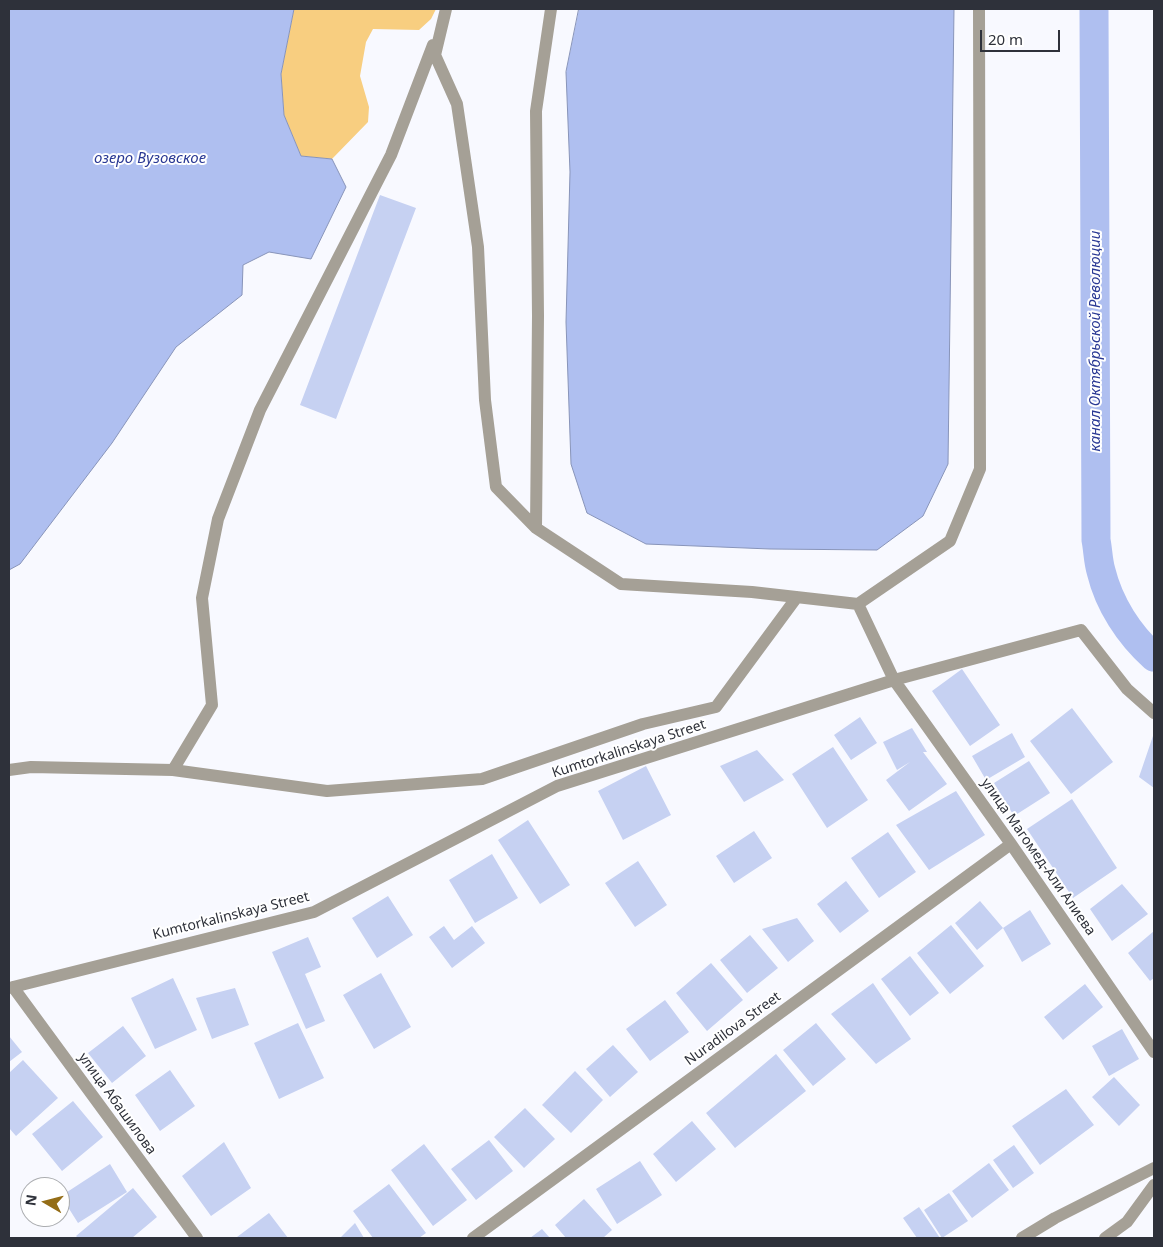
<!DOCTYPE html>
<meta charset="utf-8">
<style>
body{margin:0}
#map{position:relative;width:1163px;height:1247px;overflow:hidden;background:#f8f9ff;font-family:"Noto Sans",sans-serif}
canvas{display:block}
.frame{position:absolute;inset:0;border:10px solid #2e313a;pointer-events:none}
.north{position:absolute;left:20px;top:1177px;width:50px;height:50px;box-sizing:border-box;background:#fff;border:1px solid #abadb0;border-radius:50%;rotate:278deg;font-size:14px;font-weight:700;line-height:20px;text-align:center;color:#2e313a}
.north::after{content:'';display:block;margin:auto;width:18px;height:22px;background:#946d17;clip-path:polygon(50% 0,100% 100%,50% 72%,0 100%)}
.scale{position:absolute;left:980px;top:30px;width:80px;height:22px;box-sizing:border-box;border:2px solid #2e313a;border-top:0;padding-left:6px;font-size:15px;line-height:18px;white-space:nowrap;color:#2e313a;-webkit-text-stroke:4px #fff;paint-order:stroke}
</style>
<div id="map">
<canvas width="1163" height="1247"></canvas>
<div class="frame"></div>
<div class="north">N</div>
<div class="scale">20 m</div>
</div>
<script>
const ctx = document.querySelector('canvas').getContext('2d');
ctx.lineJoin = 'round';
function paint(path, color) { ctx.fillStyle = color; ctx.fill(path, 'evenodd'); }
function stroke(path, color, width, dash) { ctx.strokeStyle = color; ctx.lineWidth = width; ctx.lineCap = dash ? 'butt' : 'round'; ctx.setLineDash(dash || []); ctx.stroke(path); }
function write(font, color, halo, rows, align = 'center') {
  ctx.font = font + ' "Noto Sans",sans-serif'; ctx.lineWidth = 4; ctx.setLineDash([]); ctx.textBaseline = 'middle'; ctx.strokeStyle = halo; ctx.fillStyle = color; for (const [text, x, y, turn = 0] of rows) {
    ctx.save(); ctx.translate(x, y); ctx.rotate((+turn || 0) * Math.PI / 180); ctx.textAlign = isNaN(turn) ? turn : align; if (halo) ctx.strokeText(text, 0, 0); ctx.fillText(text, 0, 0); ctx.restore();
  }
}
const green = new Path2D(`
 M294,9H436L431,19L419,30L373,29L366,42L360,76L369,107L368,122L332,159L301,156L284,115L281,74Z`);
const water = new Path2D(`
 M9,9H294L281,74L284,115L301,156L332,159L346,187L311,259L269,252L243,265L242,295L176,347L112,443L20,564L9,570Z
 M579,9H954L948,464L923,516L877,550L770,549L646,544L587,513L571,464L566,322L570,172L566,72Z`);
const canal = new Path2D(`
 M1094,9L1096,540C1098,550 1098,561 1101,571C1109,604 1129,635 1154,657`);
const building = new Path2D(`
 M380,195L416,208L336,419L300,405Z
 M962,669L1000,725L970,746L932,691Z
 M1072,708L1113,762L1071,794L1030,741Z
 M860,717L877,743L851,760L834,735Z
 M912,728L927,752H923L947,784L909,811L886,780L910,762L897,770L883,742Z
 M1012,733L1025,757L986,780L972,756Z
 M1154,733V788L1139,777Z
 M833,747L868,800L827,828L792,774Z
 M757,750L784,780L744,802L720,766Z
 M1029,761L1050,793L1014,816L994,783Z
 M646,766L671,815L623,840L598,791Z
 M956,791L985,835L929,870L896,825Z
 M1072,799L1117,868L1073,898L1027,829Z
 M528,820L570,885L540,904L498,840Z
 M754,831L772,858L734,883L716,856Z
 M888,832L916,872L879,898L851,858Z
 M492,854L518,898L475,923L449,880Z
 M638,861L667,905L635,927L605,883Z
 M846,881L869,911L840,933L817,904Z
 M1122,884L1148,914L1112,941L1090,909Z
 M388,896L413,935L377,958L352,918Z
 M980,901L1003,928L977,950L955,923Z
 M1030,910L1051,944L1022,962L1003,928Z
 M797,918L814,941L788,962L762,929Z
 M951,925L984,966L950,994L917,953Z
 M444,926L454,940L472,926L485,943L452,968L429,937Z
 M1154,931V978L1150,981L1128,953Z
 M750,935L778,968L747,993L720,960Z
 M308,937L321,967L305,974L325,1021L306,1029L272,952Z
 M910,956L939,993L910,1016L881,979Z
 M711,963L743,1000L707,1031L676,993Z
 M381,973L411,1027L374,1049L343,995Z
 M173,978L197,1030L155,1049L131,998Z
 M873,983L911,1039L876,1064L831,1014Z
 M1085,984L1103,1007L1063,1040L1044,1017Z
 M235,988L249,1025L212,1039L196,998Z
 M665,1000L689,1032L650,1061L626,1029Z
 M298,1023L324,1078L279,1099L254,1043Z
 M816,1023L846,1059L813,1086L783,1050Z
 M123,1026L146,1056L112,1083L88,1053Z
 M1122,1029L1139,1059L1109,1076L1092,1046Z
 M9,1036L22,1052L9,1062Z
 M613,1045L638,1072L610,1097L586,1069Z
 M776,1054L806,1091L735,1148L706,1113Z
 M23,1060L58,1098L16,1136L9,1128V1073Z
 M170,1070L195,1106L160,1131L135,1095Z
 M575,1071L603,1100L571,1133L542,1105Z
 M1114,1077L1140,1105L1119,1126L1092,1097Z
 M1066,1089L1094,1125L1040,1165L1012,1126Z
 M73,1101L103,1137L62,1171L32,1134Z
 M525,1108L555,1139L524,1168L494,1137Z
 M692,1121L716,1149L676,1182L653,1154Z
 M489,1140L513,1171L476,1200L451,1169Z
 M224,1142L251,1188L211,1216L182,1176Z
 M424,1144L467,1200L433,1226L391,1170Z
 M1014,1145L1034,1173L1013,1188L993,1160Z
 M640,1161L662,1195L617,1224L596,1189Z
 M989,1163L1009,1190L972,1218L952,1191Z
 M110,1164L127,1192L78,1223L61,1196Z
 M389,1184L426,1233L419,1238H373L353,1211Z
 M133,1188L157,1217L132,1238H78L76,1236Z
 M949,1193L968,1221L942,1238L924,1210Z
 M584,1199L612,1230L603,1238H566L555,1225Z
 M919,1207L940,1238H917L903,1218Z
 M269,1213L288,1238H238L237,1237Z
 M355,1223L364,1238H340Z
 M542,1229L550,1238H530Z`);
const lane = new Path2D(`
 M446,9L435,55L457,104L478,247L485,400L496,487L536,528L621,584L752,592L858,604L894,680
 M536,528L538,316L536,111L551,9
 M858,604L950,541L980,469L979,9
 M9,770L31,767L173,770L327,791L482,779L643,724L716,707L797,597
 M173,770L212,705L202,598L218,519L260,410L391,155L433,45`);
const street = new Path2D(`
 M894,680L1011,844L1154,1052
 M13,987L197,1238
 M9,988L314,912L557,786L894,680L1081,630L1127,689L1154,713
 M473,1238L1011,844
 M1022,1238L1055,1218L1154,1168
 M1105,1238L1127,1222L1154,1185`);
const streetNames = [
 ["Kumtorkalinskaya Street",629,749,-18],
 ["улица Магомед-Али Алиева",1038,857,55],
 ["Kumtorkalinskaya Street",231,916,-14],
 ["Nuradilova Street",733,1029,-36],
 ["улица Абашилова",117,1104,54]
];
const waterNames = [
 ["озеро Вузовское",150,159],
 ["канал Октябрьской Революции",1096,341,-90]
];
paint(green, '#f8ce80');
paint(water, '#afbff0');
stroke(water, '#8894b9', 1);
stroke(canal, '#afbff0', 29);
paint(building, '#c6d1f2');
stroke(lane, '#a5a096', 12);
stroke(street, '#a5a096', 12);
write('14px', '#2e313a', '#fff', streetNames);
write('italic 15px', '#2a3994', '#fff', waterNames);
</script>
